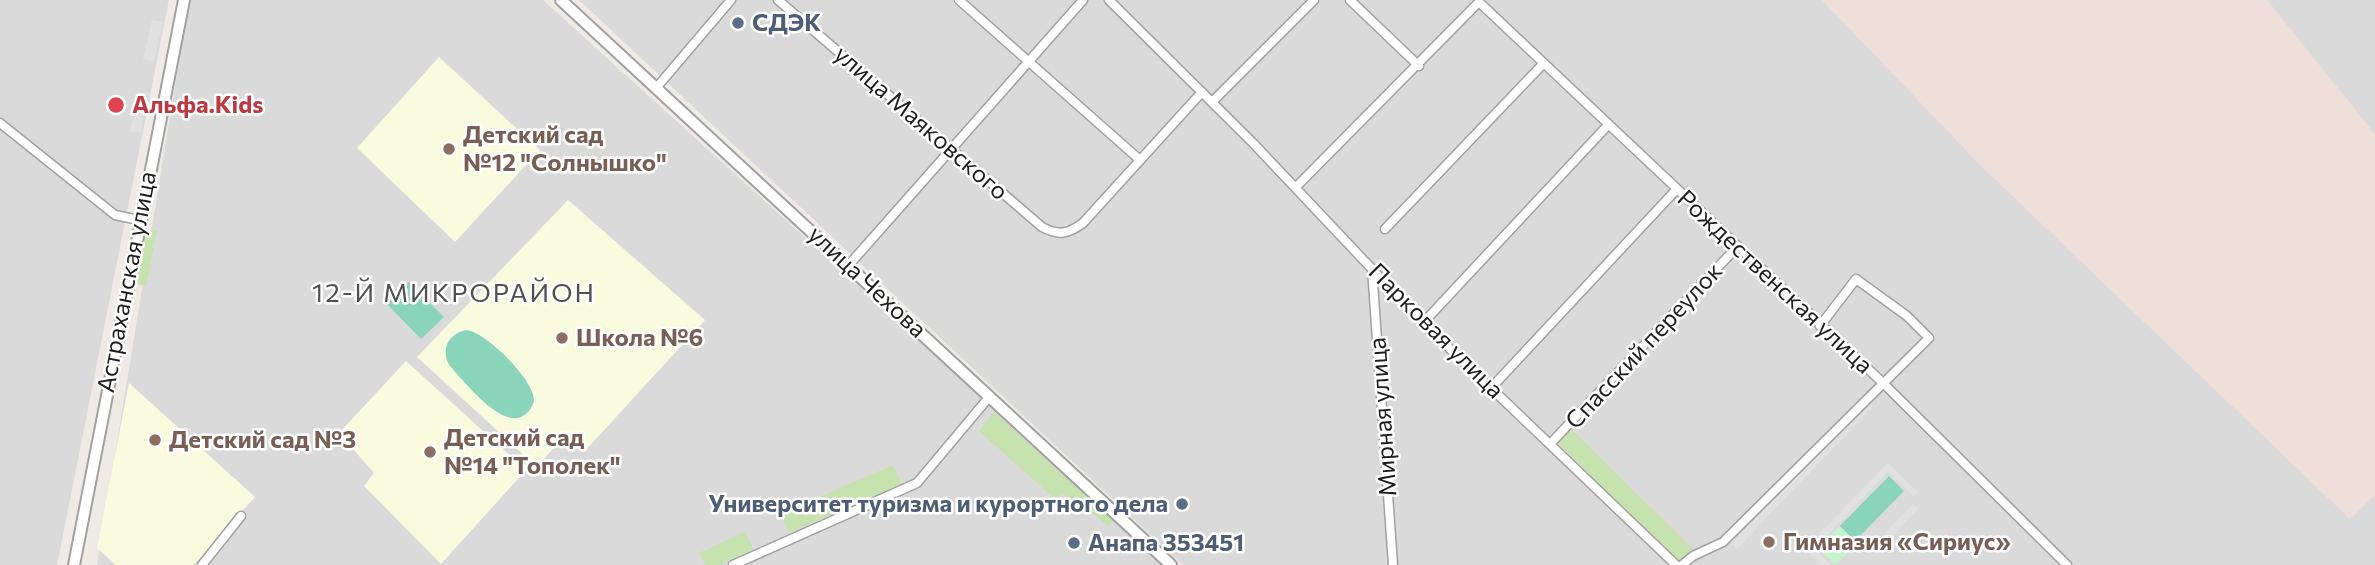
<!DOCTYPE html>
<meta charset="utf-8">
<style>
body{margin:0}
canvas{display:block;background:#edebe4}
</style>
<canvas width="2375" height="565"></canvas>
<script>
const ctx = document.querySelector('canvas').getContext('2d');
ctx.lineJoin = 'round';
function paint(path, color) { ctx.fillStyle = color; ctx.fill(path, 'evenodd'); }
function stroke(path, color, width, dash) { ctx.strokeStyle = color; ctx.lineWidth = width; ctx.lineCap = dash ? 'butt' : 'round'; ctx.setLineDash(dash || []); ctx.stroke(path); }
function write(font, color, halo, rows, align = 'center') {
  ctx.font = font + ' Commissioner,sans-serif'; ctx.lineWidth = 5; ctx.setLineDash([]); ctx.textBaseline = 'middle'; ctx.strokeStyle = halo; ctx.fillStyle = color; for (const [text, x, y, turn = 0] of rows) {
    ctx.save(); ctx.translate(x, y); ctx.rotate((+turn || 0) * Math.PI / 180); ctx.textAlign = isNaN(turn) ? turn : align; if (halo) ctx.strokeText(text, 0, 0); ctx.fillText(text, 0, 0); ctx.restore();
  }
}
const residential = new Path2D(`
 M0,0H169L57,565H0Z
 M189,0H543L982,398L916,481L727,565H97Z
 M579,0H2375V565H1183Z
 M988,403L1165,565H744L919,484Z`);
const education = new Path2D(`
 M439,57L540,150L455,242L357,148Z
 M568,200L705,320L584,452L565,435L537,467L417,357Z
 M406,361L526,470L441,564L364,486L374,473L339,433Z
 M129,383L255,497L194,565H116L97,548Z`);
const military = new Path2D(`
 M1822,0H2267L2375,134V495L2350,519L1980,165Z`);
const grass = new Path2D(`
 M157,230L146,286L134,284L143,236L148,231Z
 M994,412L1113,521L1108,526L1082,504L1079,507L1062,493L1056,500L979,431Z
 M1571,429L1694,550L1679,563L1557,442Z
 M893,465L902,484L789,533L780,514Z
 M745,532L754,550L720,565H705L699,553Z`);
const park = new Path2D(`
 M1840,526L1858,544L1835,565L1818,548Z`);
const pitch = new Path2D(`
 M409,282L444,317L421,339L387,304Z
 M466,330C485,331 537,382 534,402C515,448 466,383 449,365C441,349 448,334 466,330Z
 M1889,476L1904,491L1855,541L1840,526Z`);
const parking = new Path2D(`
 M152,20L163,22L154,61L143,59Z
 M137,92L147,94L141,133L130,131Z
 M1868,401L1873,406L1737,549L1731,543Z
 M1888,463L1918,492L1914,497L1888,472L1815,549L1831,565H1821L1804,549Z
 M1913,504L1918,509L1891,538L1885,533Z`);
const minor = new Path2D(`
 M778,0L1042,227C1059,236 1068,234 1083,223L1202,92
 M959,0L1140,160
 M1109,0L1253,143L1423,323L1676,565
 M1350,0L1419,66
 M657,87L731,0
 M1212,102L1314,0
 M0,123L115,215L139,220
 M1296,187L1479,2L1884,384L2067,565
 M1385,229L1544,63
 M848,266L1083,0
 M1372,269L1393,565
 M1423,323L1608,125
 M1492,387L1676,190
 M1550,444L1737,247
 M202,565L241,516
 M733,565L917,483L990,396
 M1682,565L1693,556L1723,542L1929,338L1907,316L1856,279L1820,326`);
const tertiary = new Path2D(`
 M561,0L1171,565
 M74,565L184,0`);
const markers = [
 [738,23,7,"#5c6f8a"],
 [116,105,9,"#e0444e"],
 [449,149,7,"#8d6e63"],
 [562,338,7,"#8d6e63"],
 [155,440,7,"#8d6e63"],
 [430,452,7,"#8d6e63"],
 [1182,504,7,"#5c6f8a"],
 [1769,542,7,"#8d6e63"],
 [1074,543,7,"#5c6f8a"]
];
const serviceNames = [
 ["СДЭК",752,23],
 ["Университет туризма и курортного дела",1168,504,"right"],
 ["Анапа 353451",1088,543]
];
const healthNames = [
 ["Альфа.Kids",132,105]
];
const streetNames = [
 ["улица Маяковского",921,123,41],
 ["Астраханская улица",127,282,-79],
 ["улица Чехова",867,282,43],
 ["Рождественская улица",1775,282,43],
 ["Парковая улица",1436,331,45],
 ["Спасский переулок",1644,346,-47],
 ["Мирная улица",1383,417,-94]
];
const educationNames = [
 ["Детский сад",463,135],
 ["№12 \"Солнышко\"",463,163],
 ["Школа №6",576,338],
 ["Детский сад",444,438],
 ["№14 \"Тополек\"",444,466],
 ["Детский сад №3",169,440],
 ["Гимназия «Сириус»",1783,542]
];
const neighbourhoodNames = [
 ["12-Й МИКРОРАЙОН",454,293]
];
paint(residential, '#dbdada');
paint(education, '#f9fbdf');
paint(military, '#eee0d8');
paint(grass, '#c5e2af');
paint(park, '#c5f3cc');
paint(pitch, '#8ad4bc');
paint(parking, '#e1e1e1');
stroke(minor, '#a1a1a1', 11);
stroke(tertiary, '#a1a1a1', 14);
stroke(minor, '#fff', 8);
stroke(tertiary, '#fff', 10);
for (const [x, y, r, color] of markers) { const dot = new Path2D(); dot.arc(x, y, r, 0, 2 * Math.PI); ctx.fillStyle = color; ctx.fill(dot); stroke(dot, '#fff', 2.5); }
write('bold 24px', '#4e5e75', '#fff', serviceNames, 'left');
write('bold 24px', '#be3a42', '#fff', healthNames, 'left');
write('24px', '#1d1d1d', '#fff', streetNames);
write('bold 24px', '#785e54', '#fff', educationNames, 'left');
ctx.letterSpacing = '2px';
write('26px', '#505050', '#fff', neighbourhoodNames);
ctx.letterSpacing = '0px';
</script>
